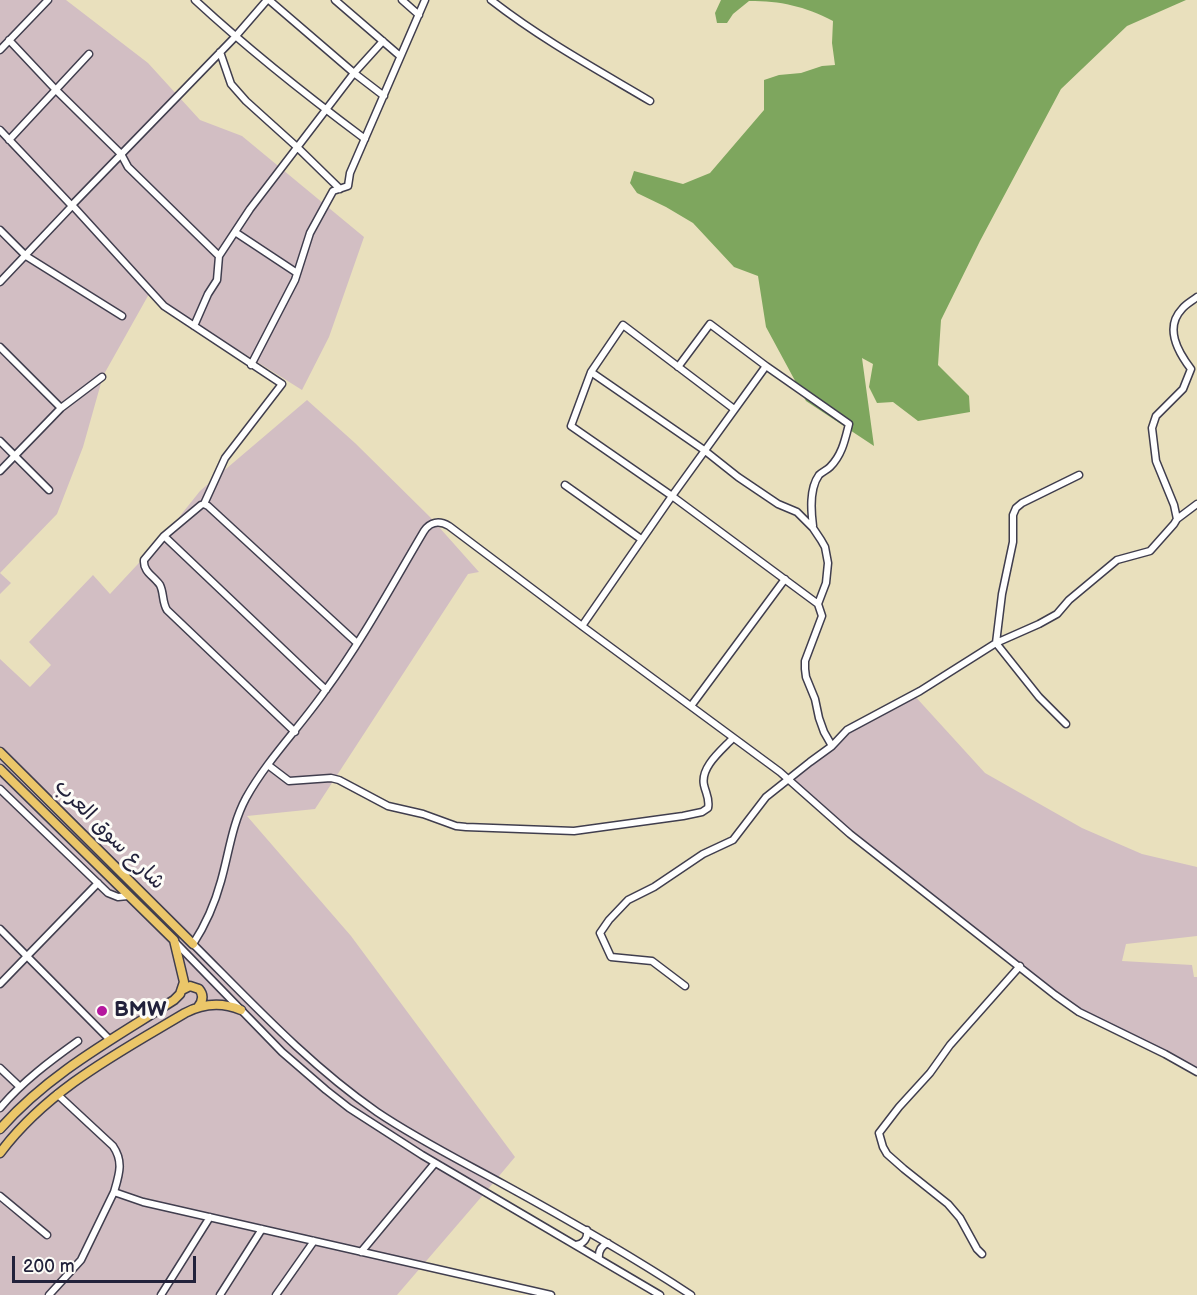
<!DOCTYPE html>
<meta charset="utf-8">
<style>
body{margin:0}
#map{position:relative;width:1197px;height:1295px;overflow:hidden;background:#e9e0bd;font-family:"Balsamiq Sans",sans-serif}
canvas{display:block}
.scale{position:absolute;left:12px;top:1256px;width:184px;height:27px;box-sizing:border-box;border:3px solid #22223b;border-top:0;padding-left:8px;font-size:18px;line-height:21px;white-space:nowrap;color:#22223b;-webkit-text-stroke:4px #fdfcf7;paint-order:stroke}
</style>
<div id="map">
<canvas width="1197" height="1295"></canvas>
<div class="scale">200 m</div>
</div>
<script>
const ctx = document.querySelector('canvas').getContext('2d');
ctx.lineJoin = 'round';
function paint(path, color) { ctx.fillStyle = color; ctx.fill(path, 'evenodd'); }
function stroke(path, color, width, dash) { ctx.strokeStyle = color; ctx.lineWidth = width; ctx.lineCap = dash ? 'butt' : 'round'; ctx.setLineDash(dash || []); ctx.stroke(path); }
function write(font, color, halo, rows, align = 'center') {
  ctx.font = font + ' "Balsamiq Sans","Playpen Sans Arabic",sans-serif'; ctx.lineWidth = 6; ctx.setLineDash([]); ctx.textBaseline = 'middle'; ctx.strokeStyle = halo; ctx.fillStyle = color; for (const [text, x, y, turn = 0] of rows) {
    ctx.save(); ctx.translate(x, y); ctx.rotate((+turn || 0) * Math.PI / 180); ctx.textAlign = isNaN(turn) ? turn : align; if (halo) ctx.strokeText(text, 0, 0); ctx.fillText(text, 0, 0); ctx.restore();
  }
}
const industrial = new Path2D(`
 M0,0H66L148,63L200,120L242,136L364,237L329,337L302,390L149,294L103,376L83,447L57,514L0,573L11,583L0,594Z
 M307,400L355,443L430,517L479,572L468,574L315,809L247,816L351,936L515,1157L489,1188L397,1295H0V659L30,687L51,665L29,642L93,575L110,594L164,536L200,491Z
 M913,694L985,773L1082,828L1142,854L1197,867V936L1126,944L1122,961L1192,965L1194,977H1197V1072L1079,1012L850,834L789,780L847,730Z`);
const forest = new Path2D(`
 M721,0H1186L1127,26L1061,89L980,241L941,320L938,365L969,396L970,412L918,421L893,402L877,403L869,387L873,364L862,358L874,446L806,401L766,327L758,276L734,267L693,223L666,207L637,193L630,183L634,171L683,184L710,173L764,110V80L779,75L801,73L822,66L835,65L832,43L833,21C804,6 781,1 749,1L733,14L727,23H717L715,13Z`);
const minor = new Path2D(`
 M195,0C249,50 306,95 365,139
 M269,0L354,73L384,96
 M335,0L400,56
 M402,0L419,15
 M491,0C541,39 596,69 650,101
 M9,40L56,90L121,154L128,167L219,256
 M0,50L48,0
 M220,52L231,84L246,101L297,147L340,189
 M0,130L72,206L0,282
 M9,140L89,54
 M0,230L26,256L122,316
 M235,232L297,273
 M194,326L208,294L217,280L219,256L250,209L354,73L383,41
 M0,347L61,408
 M251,365L295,280L310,233L333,191L348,186L350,173L425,0
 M766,366L849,424C845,440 842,455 830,467C827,470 822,472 819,475C809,489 811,511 813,526
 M591,372L571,426L672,496L818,604
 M734,409L623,325L591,372L704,450L738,477L778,504L797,512L813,528L821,540L825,547L828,563L826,583L818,604L822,616L805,661V669L806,677L815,699L819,718L824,732L832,746
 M0,441L49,490
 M0,471L61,408L102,377
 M565,485L641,539
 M204,504L225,458L282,384L164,306L72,205L235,37L267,0
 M1177,519L1174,505L1156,461L1152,428L1156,416L1183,389L1191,369C1178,352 1164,328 1182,309C1186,304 1192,301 1197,297
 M164,536L326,690
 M582,626L672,496L766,366L710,324L678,367
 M691,706L785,579
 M1066,724L1039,697L996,643L1002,594L1013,542V515L1016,508L1022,503L1079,475
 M295,732L167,610C162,602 164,593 160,585C154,576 143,572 144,560L164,536L201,505L204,504L208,506L357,643
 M268,765L289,781L331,778L339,780L388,806L423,814L456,826L466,827L574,831L683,816L702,812L708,808C710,799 706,794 704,785C700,767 722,750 733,738
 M0,789L108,893L118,897L128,896
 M0,929L110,1040
 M176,943L282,1052L326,1090L349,1108L422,1155L660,1295
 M0,984L98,883
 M685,986L652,961L611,957L600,933L609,920L628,900L654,887L703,854L733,840L766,797L810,762L832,746L847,730L920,691L996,643L1039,624L1057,614L1069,600L1117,560L1150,551L1174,524L1177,519L1197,504
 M0,1068L20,1087
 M57,1094L113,1146C124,1162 119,1175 114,1192L143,1202L551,1295
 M0,1108C22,1082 50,1061 78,1041
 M0,1196L47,1235
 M576,1245C584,1244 588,1238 587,1230
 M361,1252L435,1163
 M982,1254L977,1249L960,1218L948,1204L904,1169L887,1154L883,1147L879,1133L899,1107L930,1073L950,1045L1020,966
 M599,1259C598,1251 601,1246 608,1243
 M49,1295L81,1260L114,1192
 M161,1295L210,1217
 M220,1295L262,1229
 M276,1295L314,1241
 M691,1295C630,1255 567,1219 503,1184C461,1161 417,1139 377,1112C308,1064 252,1003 193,944C206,924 215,903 221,881C229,853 232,824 246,798C267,760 300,727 325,691C362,641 392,585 424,531C430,522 439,520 449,526L582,626L780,772L850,834L1055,995L1079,1012L1165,1054L1197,1072`);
const major = new Path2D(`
 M0,752L193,944
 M0,769L174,940L184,982L180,994L174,1000C113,1039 48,1074 0,1129
 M182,990L190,986L199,989C204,995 203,1001 198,1007
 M0,1153C48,1089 118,1053 185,1013C204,1003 222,1002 241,1010`);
const markers = [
 [102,1011,6,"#b5179e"]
];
const streetNames = [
 ["شارع سوق العرب",109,835,45]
];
const poiNames = [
 ["BMW",114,1011]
];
paint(industrial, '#d2bec3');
paint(forest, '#7ea65e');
stroke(minor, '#403e4e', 9);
stroke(major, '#403e4e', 11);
stroke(minor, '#fff', 6);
stroke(major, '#ebc669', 8);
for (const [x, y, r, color] of markers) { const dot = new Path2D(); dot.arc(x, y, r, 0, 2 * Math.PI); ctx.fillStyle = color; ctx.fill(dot); stroke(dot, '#fdfcf7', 2); }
write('21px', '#22223b', '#fdfcf7', streetNames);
write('bold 21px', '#22223b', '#fdfcf7', poiNames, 'left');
</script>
